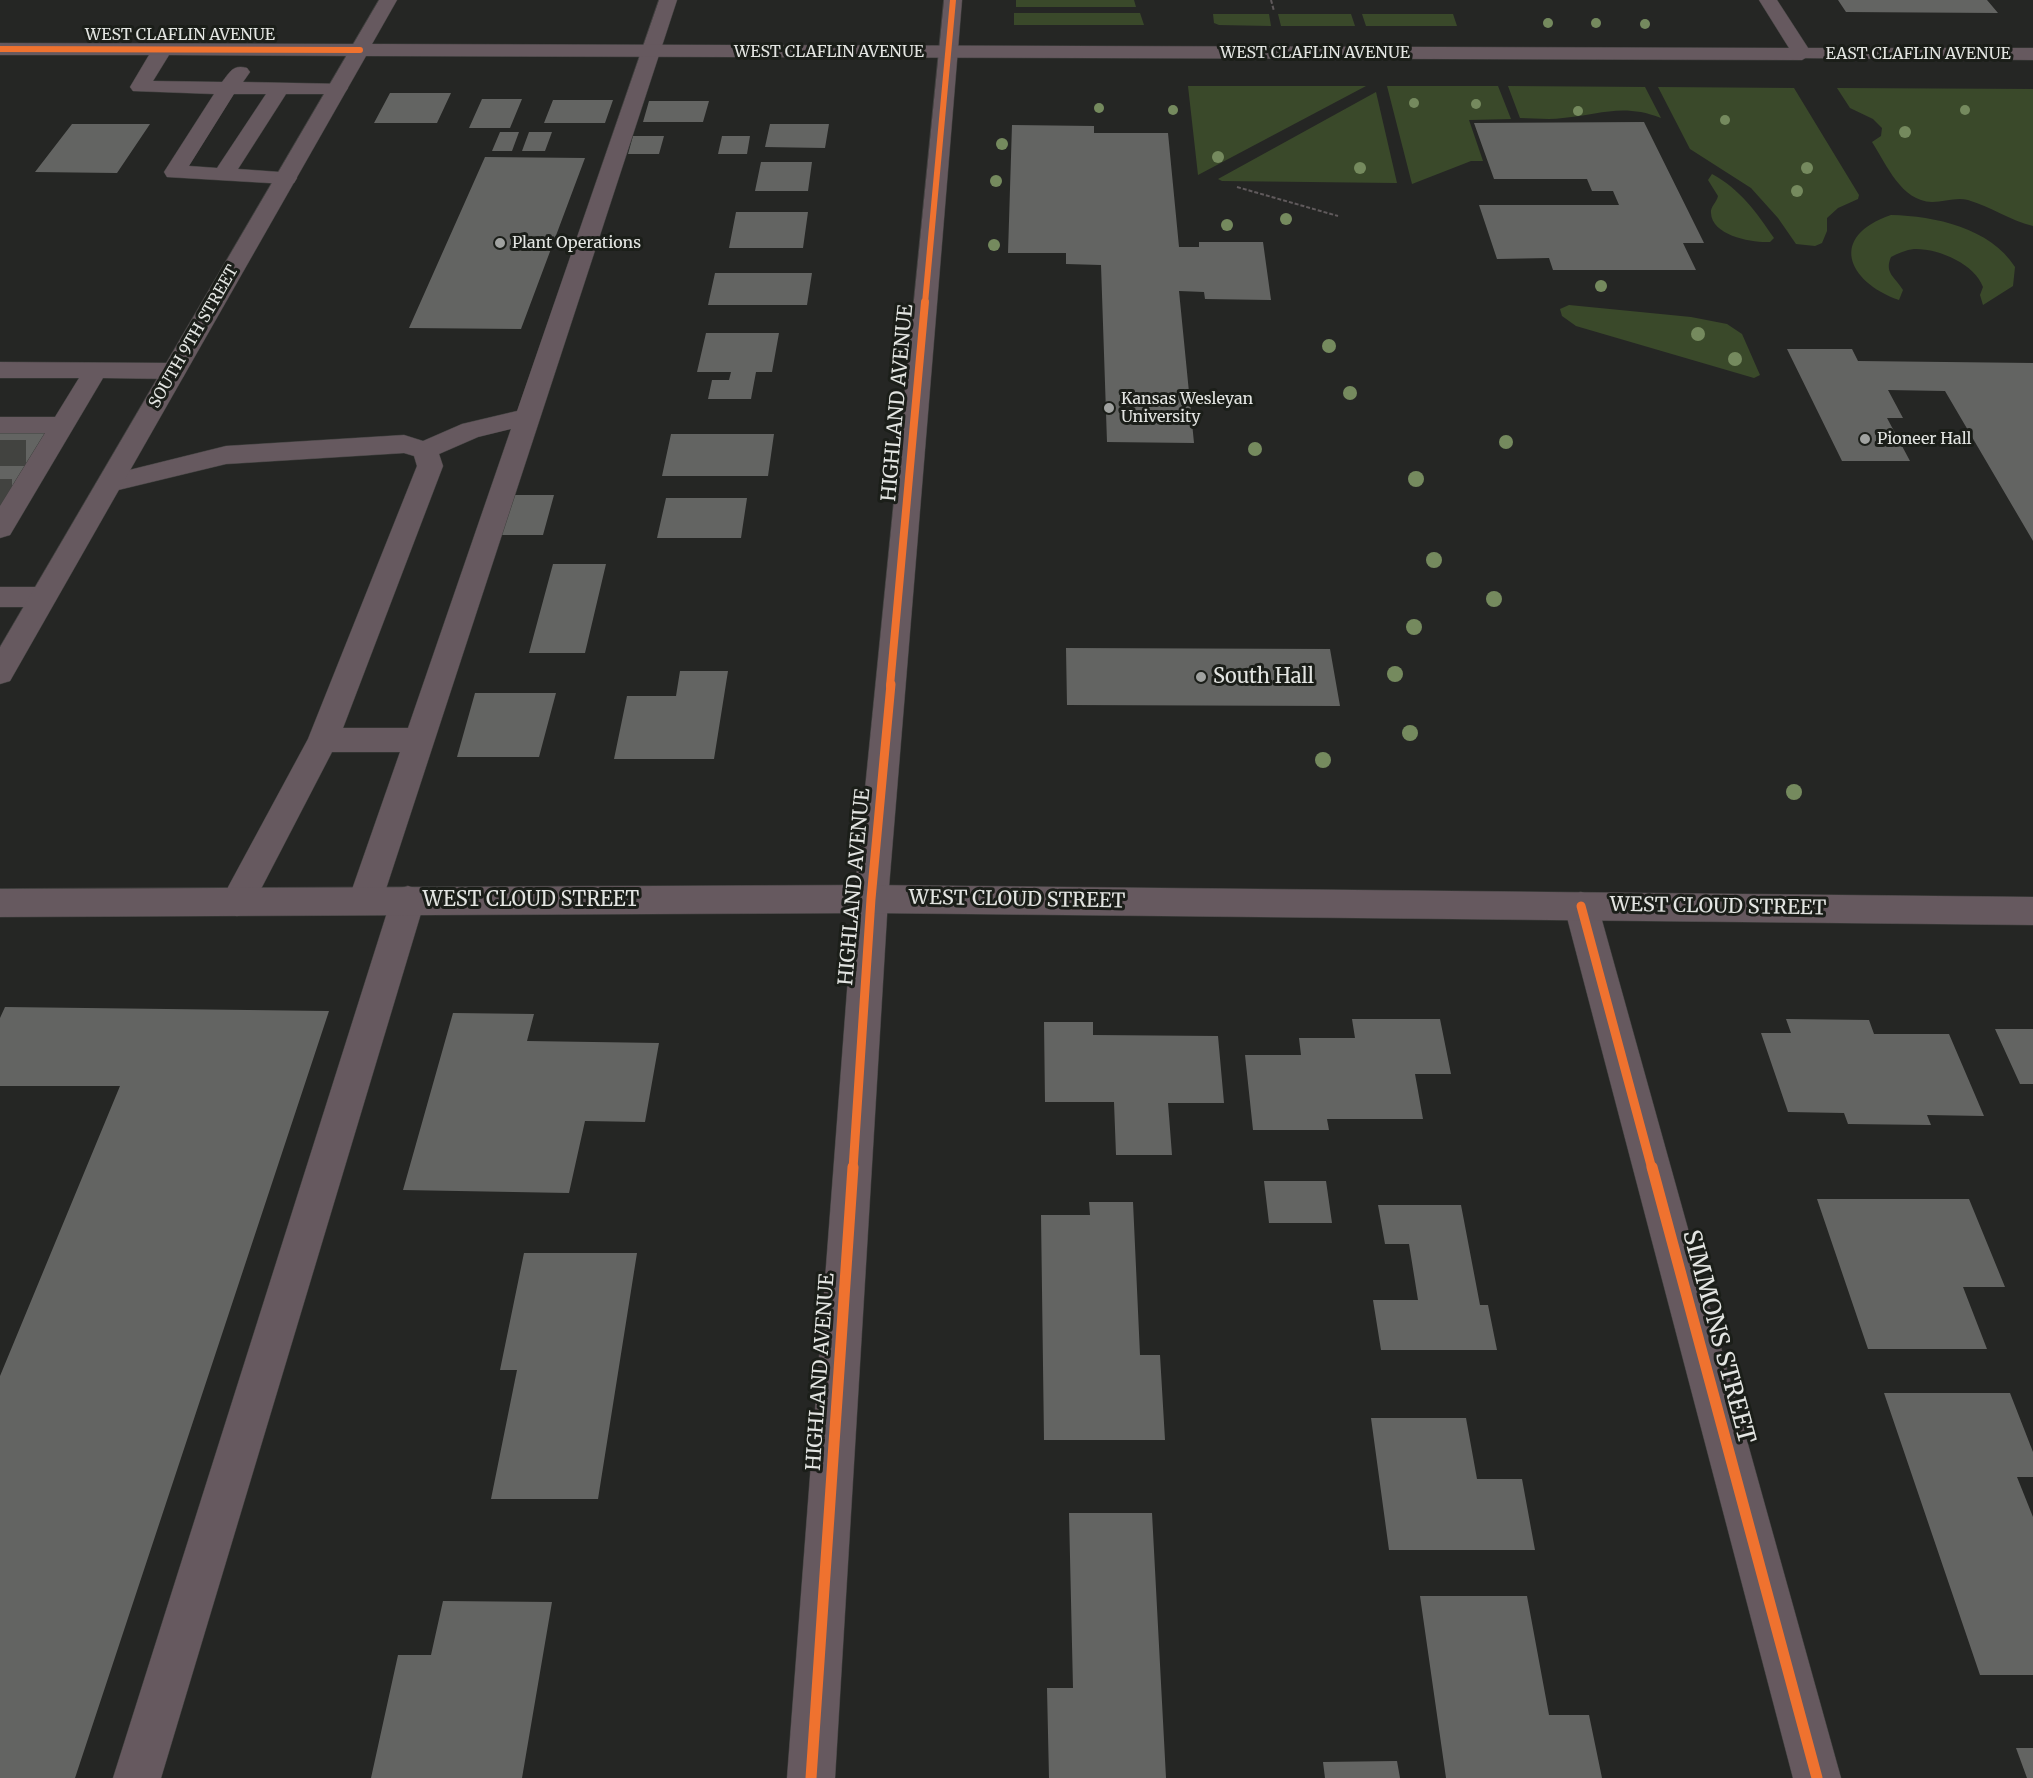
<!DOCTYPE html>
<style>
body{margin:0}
canvas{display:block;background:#252624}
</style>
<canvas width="2033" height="1778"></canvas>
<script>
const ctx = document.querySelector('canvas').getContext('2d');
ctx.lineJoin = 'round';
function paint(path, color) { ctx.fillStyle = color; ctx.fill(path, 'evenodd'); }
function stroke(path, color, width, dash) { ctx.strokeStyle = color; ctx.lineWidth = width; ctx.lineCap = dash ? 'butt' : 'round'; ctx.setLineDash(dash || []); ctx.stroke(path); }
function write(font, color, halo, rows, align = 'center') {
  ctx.font = font + ' Merriweather,serif'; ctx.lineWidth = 6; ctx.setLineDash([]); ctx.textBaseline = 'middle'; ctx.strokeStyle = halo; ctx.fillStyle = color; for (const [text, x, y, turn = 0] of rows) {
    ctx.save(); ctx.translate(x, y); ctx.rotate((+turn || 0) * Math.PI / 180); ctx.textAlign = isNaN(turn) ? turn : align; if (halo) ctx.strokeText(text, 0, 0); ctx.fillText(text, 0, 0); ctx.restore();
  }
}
const green = new Path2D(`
 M1016,0H1134L1136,7H1016Z
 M1014,13H1140L1144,25H1014Z
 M1213,14H1269L1271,26L1219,25L1214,23Z
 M1278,14H1351L1355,26H1281Z
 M1362,14H1453L1457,26H1366Z
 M1188,86H1366L1198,175Z
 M1387,86H1498L1511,119L1469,120L1483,161H1471L1412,184Z
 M1508,86L1645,87L1661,118C1622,103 1600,115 1563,118C1549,120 1534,118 1520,118Z
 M1658,87L1794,88L1859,195L1858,199L1838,208L1827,218V231L1822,243L1815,246L1796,244L1778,218L1751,188L1690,149Z
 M1837,88L2033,89V226C2009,220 1992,207 1968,200C1956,197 1944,202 1932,202C1901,201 1887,165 1872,142L1881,136L1882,128L1873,119L1850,108Z
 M1376,92L1397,183L1222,181L1218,179Z
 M1712,174C1741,190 1756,212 1774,238L1770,242C1753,243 1712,236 1711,213C1710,207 1717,202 1718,196L1708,180Z
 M1891,215C1935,216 1990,228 2015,267L2013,286L1983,305L1980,295L1983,287C1975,264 1938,248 1914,249C1906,250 1898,253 1891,257C1884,273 1895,277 1903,290L1899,300C1846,281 1829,236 1891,215Z
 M1569,305L1691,317L1727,324L1742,334L1760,375L1754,378L1576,326L1562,316L1560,309Z`);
const building = new Path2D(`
 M1838,0H1987L1998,13L1846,12Z
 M390,93H451L437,123H374Z
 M482,99H522L510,128H469Z
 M553,100H613L605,123H544Z
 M649,101H709L703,122H643Z
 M1644,122L1704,243H1683L1696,270H1553L1549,258L1497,259L1479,205H1619L1613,191H1592L1587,179H1494L1474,123Z
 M72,124H150L117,173L35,172Z
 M770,124H829L825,148L765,147Z
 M1012,125L1094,126V133H1168L1179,247H1199V242H1263L1271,300L1205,299L1204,292L1179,291L1194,443L1107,442L1101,265L1066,264V253H1008Z
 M500,132H519L512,151H492Z
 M529,132H552L545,151H522Z
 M633,136H664L659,154H628Z
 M722,136H750L747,154H718Z
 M485,157L585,158L521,329L409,328Z
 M761,162H812L808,191H755Z
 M736,212H808L803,248H729Z
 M715,273H812L807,305H708Z
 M706,333H779L772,372H756L751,399H708L712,380H729L731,372H697Z
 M1787,349H1852L1858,361L2033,363V541L1945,391L1888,390L1903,418H1887L1910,461H1842Z
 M49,430L0,513V431Z
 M671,434H774L768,476H662Z
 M509,495H554L543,535H497Z
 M666,498H747L741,538H657Z
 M553,564H606L585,653H529Z
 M1066,648L1330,649L1340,706L1067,705Z
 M680,671H728L714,759H614L627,696H676Z
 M475,693H556L539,757H457Z
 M5,1007L329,1011L75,1778H0V1376L120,1086H0V1018Z
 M453,1013L534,1014L527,1041L659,1043L645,1122L585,1121L569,1193L403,1190Z
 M1352,1019H1440L1451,1074H1415L1423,1119H1327L1329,1130H1253L1245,1055H1301L1299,1038H1355Z
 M1786,1019L1869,1020L1874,1034H1949L1984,1116L1927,1115L1931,1125L1848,1124L1844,1113L1788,1112L1761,1033H1791Z
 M1044,1022H1093V1035L1218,1036L1224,1103H1168L1172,1155H1116L1114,1102H1045Z
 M1995,1029H2033V1084H2020Z
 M1264,1181H1326L1332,1223H1269Z
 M1817,1199H1969L2005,1287H1963L1987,1349H1868Z
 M1089,1202H1133L1140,1355H1160L1165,1440H1044L1041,1215H1090Z
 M1378,1205H1461L1480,1305H1488L1497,1350H1381L1373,1300H1418L1409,1244H1385Z
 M524,1253H637L598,1499H491L517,1370H500Z
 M1884,1393H2010L2033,1452V1477H2017L2033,1517V1675H1980Z
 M1371,1418H1466L1477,1479H1522L1535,1550H1389Z
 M1069,1513H1152L1166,1778H1049L1047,1688H1073Z
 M1420,1596H1527L1549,1715H1589L1602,1778H1446Z
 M443,1601L552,1602L522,1778H371L398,1655H431Z
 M2016,1748H2033V1778H2027Z
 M1397,1761L1400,1778H1325L1323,1762Z`);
const minorTunnel = new Path2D(`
 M0,453H35
 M0,492H12`);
const path = new Path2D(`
 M1271,0L1274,11
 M1237,187L1338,216`);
const minor = new Path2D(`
 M659,0H677L382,901L377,911L365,915L353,911L348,901L400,752H332L249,912L237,916L225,912L220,902L308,739L417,466L414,456L404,453L226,464L110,492L101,489L97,483L101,477L226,446L404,435L423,441L462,424L517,411ZM511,429L408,728H343L443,466L439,454L478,437Z
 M944,0H962L888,899L835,1778H787L854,899Z
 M0,43L360,44L370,50L360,56L169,55L153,81L222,82C230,72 233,64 247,68L250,72L243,82L345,84L348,88L345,92L338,94H286L238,169L294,173L297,178L294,183L286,184L167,177L164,172L214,94L133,91L130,87L149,55H0ZM234,94H266L217,168L189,166Z
 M1802,48H2033V60L1795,58L1792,54Z
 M0,362L174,363L183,365L186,371L183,377L174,379L103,378L10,535L0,538V506L45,433H0V417H55L79,378H0Z
 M0,587H43L53,590L57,597L53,604L43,607H0Z
 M408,886L420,890L425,900L161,1778H113L391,900L396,890Z
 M1581,892L1593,896L1598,906L1841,1778H1793L1564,906L1569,896Z`);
const major = new Path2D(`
 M379,0H397L372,44L1789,48L1759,0H1777L1812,54L1802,60L366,56L10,681L0,684V647Z
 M871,885L2033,897V925L871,913L0,917V889Z`);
const cyclewayFar3 = new Path2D(`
 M0,49L360,50
 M925,303L953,0`);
const cyclewayFar2 = new Path2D(`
 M890,686L925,302`);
const cyclewayFar1 = new Path2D(`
 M1581,906L1652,1169
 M853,1169L871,899L891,684`);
const cycleway = new Path2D(`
 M1652,1167L1817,1778
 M811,1778L853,1167`);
const trees = [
 [1548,23,5],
 [1596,23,5],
 [1645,24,5],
 [1414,103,5],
 [1476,104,5],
 [1099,108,5],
 [1173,110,5],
 [1965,110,5],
 [1578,111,5],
 [1725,120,5],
 [1905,132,6],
 [1002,144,6],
 [1218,157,6],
 [1360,168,6],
 [1807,168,6],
 [996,181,6],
 [1797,191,6],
 [1286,219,6],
 [1227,225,6],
 [994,245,6],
 [1601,286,6],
 [1698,334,7],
 [1329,346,7],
 [1735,359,7],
 [1350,393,7],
 [1506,442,7],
 [1255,449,7],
 [1416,479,8],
 [1434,560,8],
 [1494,599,8],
 [1414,627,8],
 [1395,674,8],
 [1410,733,8],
 [1323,760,8],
 [1794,792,8]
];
const markers = [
 [500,243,6,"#a0a2a0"],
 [1109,408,6,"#a0a2a0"],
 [1865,439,6,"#a0a2a0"],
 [1201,677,6,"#a0a2a0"]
];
const farStreetnames = [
 ["WEST CLAFLIN AVENUE",180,35],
 ["WEST CLAFLIN AVENUE",829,52],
 ["WEST CLAFLIN AVENUE",1315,53],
 ["EAST CLAFLIN AVENUE",1918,54],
 ["SOUTH 9TH STREET",194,337,-60]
];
const farPoinames = [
 ["Plant Operations",512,243],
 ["Kansas Wesleyan",1121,399],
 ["University",1121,417],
 ["Pioneer Hall",1877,439]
];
const streetNames = [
 ["HIGHLAND AVENUE",898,403,-85],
 ["HIGHLAND AVENUE",855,887,-85],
 ["WEST CLOUD STREET",531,900],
 ["WEST CLOUD STREET",1017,900,1],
 ["WEST CLOUD STREET",1718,907,1],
 ["HIGHLAND AVENUE",821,1372,-86]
];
const poiNames = [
 ["South Hall",1213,677]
];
const nearStreetnames = [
 ["SIMMONS STREET",1718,1337,75]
];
paint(green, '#3a492a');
paint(building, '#636462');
stroke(minorTunnel, '#424340', 26, [26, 14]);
stroke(minor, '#40413f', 1);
stroke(major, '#40413f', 1);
stroke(path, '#605a5c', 2, [4, 2]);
paint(minor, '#66595f');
paint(major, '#66595f');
stroke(cyclewayFar3, '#ef722f', 6);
stroke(cyclewayFar2, '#ef722f', 8);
stroke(cyclewayFar1, '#ef722f', 9);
stroke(cycleway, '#ef722f', 11);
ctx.fillStyle = '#758a5e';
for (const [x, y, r] of trees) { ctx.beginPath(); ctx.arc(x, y, r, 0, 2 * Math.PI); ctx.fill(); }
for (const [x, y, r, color] of markers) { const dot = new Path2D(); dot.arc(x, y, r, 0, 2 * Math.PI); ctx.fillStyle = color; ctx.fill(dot); stroke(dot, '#1b1e19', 2); }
write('16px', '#e3e5e2', '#1b1e19', farStreetnames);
write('16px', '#e3e5e2', '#1b1e19', farPoinames, 'left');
write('20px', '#e3e5e2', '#1b1e19', streetNames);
write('20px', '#e3e5e2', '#1b1e19', poiNames, 'left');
write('24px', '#e3e5e2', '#1b1e19', nearStreetnames);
</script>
